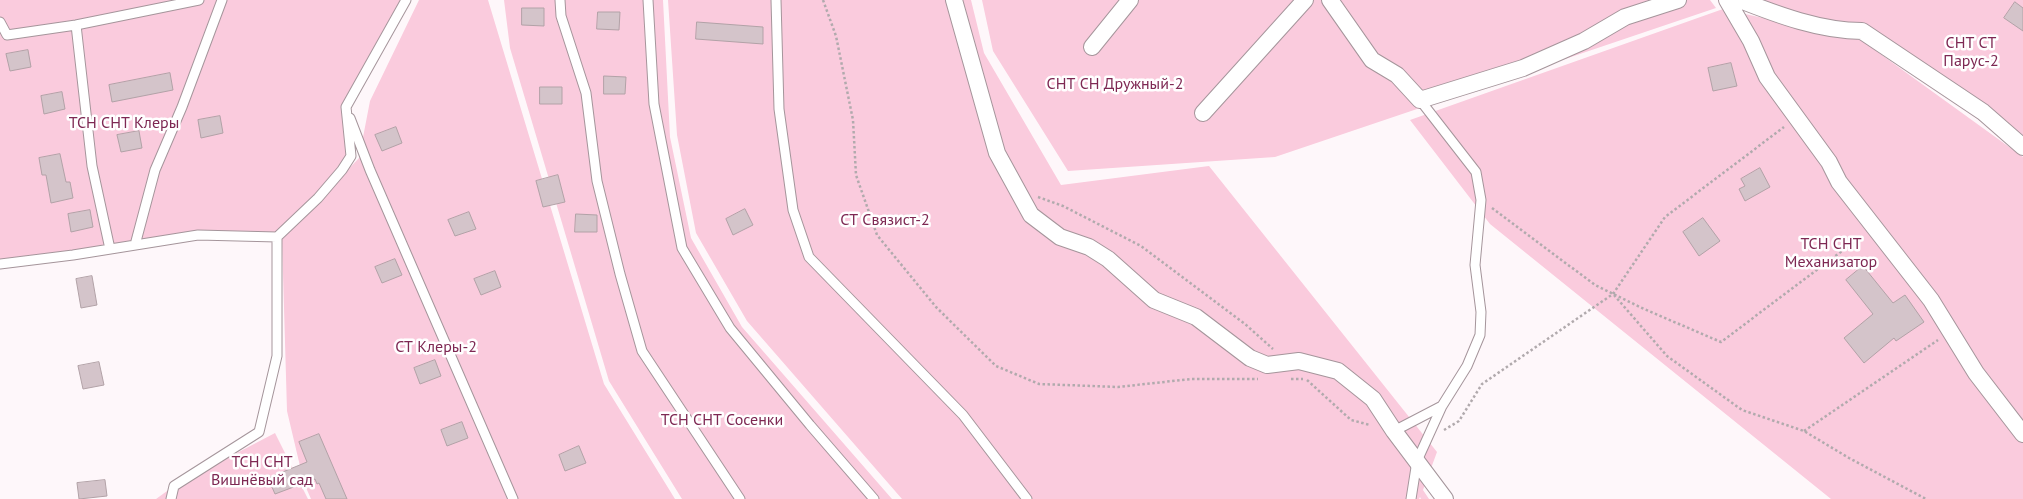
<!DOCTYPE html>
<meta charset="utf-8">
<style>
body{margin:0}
canvas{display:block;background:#fef7fa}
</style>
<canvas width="2023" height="499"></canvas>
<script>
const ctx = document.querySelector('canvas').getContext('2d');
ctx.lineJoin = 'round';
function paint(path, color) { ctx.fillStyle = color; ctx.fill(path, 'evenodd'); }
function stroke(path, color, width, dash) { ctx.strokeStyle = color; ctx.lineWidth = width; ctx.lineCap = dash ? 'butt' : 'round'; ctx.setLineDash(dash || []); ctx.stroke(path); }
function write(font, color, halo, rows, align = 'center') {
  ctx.font = font + ' "PT Sans",sans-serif'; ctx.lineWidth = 5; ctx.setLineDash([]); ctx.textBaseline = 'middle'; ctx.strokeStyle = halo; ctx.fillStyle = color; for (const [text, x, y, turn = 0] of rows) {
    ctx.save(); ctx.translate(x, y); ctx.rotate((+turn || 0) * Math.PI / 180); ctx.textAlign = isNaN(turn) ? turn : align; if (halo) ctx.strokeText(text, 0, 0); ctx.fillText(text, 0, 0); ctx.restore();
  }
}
const green = new Path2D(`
 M0,0H405L346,107L351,156L277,237L198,235L0,263Z
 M419,0H488L604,384L675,499H311L304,483L287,411L282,239L359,158L370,101Z
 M504,0H663L670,137L691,238L742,327L892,499H682L609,381L510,48Z
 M668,0H971L984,53L1061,185L1209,166L1437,452L1423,490L1429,499H1421L1420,497L1419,499H902L747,321L696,233L677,135Z
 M982,0H1710L1716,8L1275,157L1068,171L993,51Z
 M1719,0H2023V151L1861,37Z
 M1723,9L1861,40L2023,157V499H1831L1490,224L1410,120Z
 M275,433L308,499H156L174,486Z`);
const building = new Path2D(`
 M2015,2L2023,8V31L2004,18Z
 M522,8H544V26L522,25Z
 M598,12H620L619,30L597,29Z
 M697,22L763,27V44L696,39Z
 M28,50L31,67L10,71L6,54Z
 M1731,63L1737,86L1713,91L1708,68Z
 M170,73L173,90L112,102L109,85Z
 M604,76L626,77L625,94H604Z
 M540,87H562V104H540Z
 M62,92L65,109L44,114L41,96Z
 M220,116L223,133L201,138L198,120Z
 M396,127L402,143L382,151L375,135Z
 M139,131L142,148L121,152L117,135Z
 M60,154L66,182H70L73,198L51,203L46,175H42L39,158Z
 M1760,168L1770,187L1745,201L1739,189L1745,186L1741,179Z
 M558,175L565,202L543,207L536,181Z
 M745,209L753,225L733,235L726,219Z
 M90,210L93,227L71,232L68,214Z
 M469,212L476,229L455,236L448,220Z
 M576,214L597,215V232H575Z
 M1703,218L1720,241L1699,256L1683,232Z
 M395,259L402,275L382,283L375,267Z
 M1863,266L1893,303L1905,295L1924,322L1896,341L1894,338L1864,363L1844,338L1873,314L1846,280Z
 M495,271L501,287L481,295L474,279Z
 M92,276L97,305L81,308L76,279Z
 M435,360L441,376L420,384L414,368Z
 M99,362L104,385L83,389L78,366Z
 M462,422L468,438L447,446L441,430Z
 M319,434L347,499H326L319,483L317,484L315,479L275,494L268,478L307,462L299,442Z
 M579,446L586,463L565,471L559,455Z
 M105,480L107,496L79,499L77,483Z`);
const path = new Path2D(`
 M823,0L836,36L853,120L856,175L877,235L936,307L996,366L1039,384L1118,387L1191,379H1258
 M1038,197L1063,206L1141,246L1245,324L1273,349
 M1492,208L1595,285L1644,309L1721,342L1862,236
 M1614,295L1667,356L1742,410L1804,431L1849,458L1926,499
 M1291,379H1303
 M1307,380L1351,420L1370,425
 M1444,430L1459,421L1482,384L1613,294L1665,217L1784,127
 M1804,431L1938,340`);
const lane = new Path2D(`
 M560,0L561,16L586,93L597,181L620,274L642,351L740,499
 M648,0L654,104L682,248L730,328L810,425L874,499
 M776,0L779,109L793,210L809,257L963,415L1027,499
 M0,22L7,35L76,25L199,0
 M76,25L92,166L110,249
 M350,118L370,170L513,499
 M135,245L155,170L182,107L222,0
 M0,264L73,255L198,235L277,237L318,198L342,170L351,156L346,107L406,0
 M1394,431L1442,406
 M171,499L174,486L259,432L277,356V237
 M1411,499L1417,461L1442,406L1467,366L1480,335L1481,312L1475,265L1481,200L1476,172L1420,100`);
const street = new Path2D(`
 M954,0L997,153L1031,215L1060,237L1089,247L1108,259L1154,300L1196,317L1250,358L1267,365L1299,361L1338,371L1373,399L1394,431L1445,499
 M1330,0L1372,60L1397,75L1420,100L1523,68L1584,41L1625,17L1678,0
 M1727,0L1751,41L1767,77L1829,162L1839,182L1931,300L1976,373L2023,434
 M1740,0C1778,15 1821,31 1862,31L1983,112L2023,147
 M1092,47L1130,0
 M1203,113L1305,0`);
const parkNames = [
 ["СНТ СТ",1971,43],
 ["Парус-2",1971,61],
 ["СНТ СН Дружный-2",1115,84],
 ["ТСН СНТ Клеры",124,123],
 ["СТ Связист-2",885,220],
 ["ТСН СНТ",1831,244],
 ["Механизатор",1831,262],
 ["СТ Клеры-2",436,347],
 ["ТСН СНТ Сосенки",722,420],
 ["ТСН СНТ",262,462],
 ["Вишнёвый сад",262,480]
];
paint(green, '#facbdd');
paint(building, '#d4c4ca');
stroke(building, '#b2a2a7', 1);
stroke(lane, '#a5959b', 11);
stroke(street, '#a5959b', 18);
stroke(path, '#b1aaad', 2.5, [2.5, 2.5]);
stroke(lane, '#fff', 9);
stroke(street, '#fff', 16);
write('16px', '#7e2853', '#fff', parkNames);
</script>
